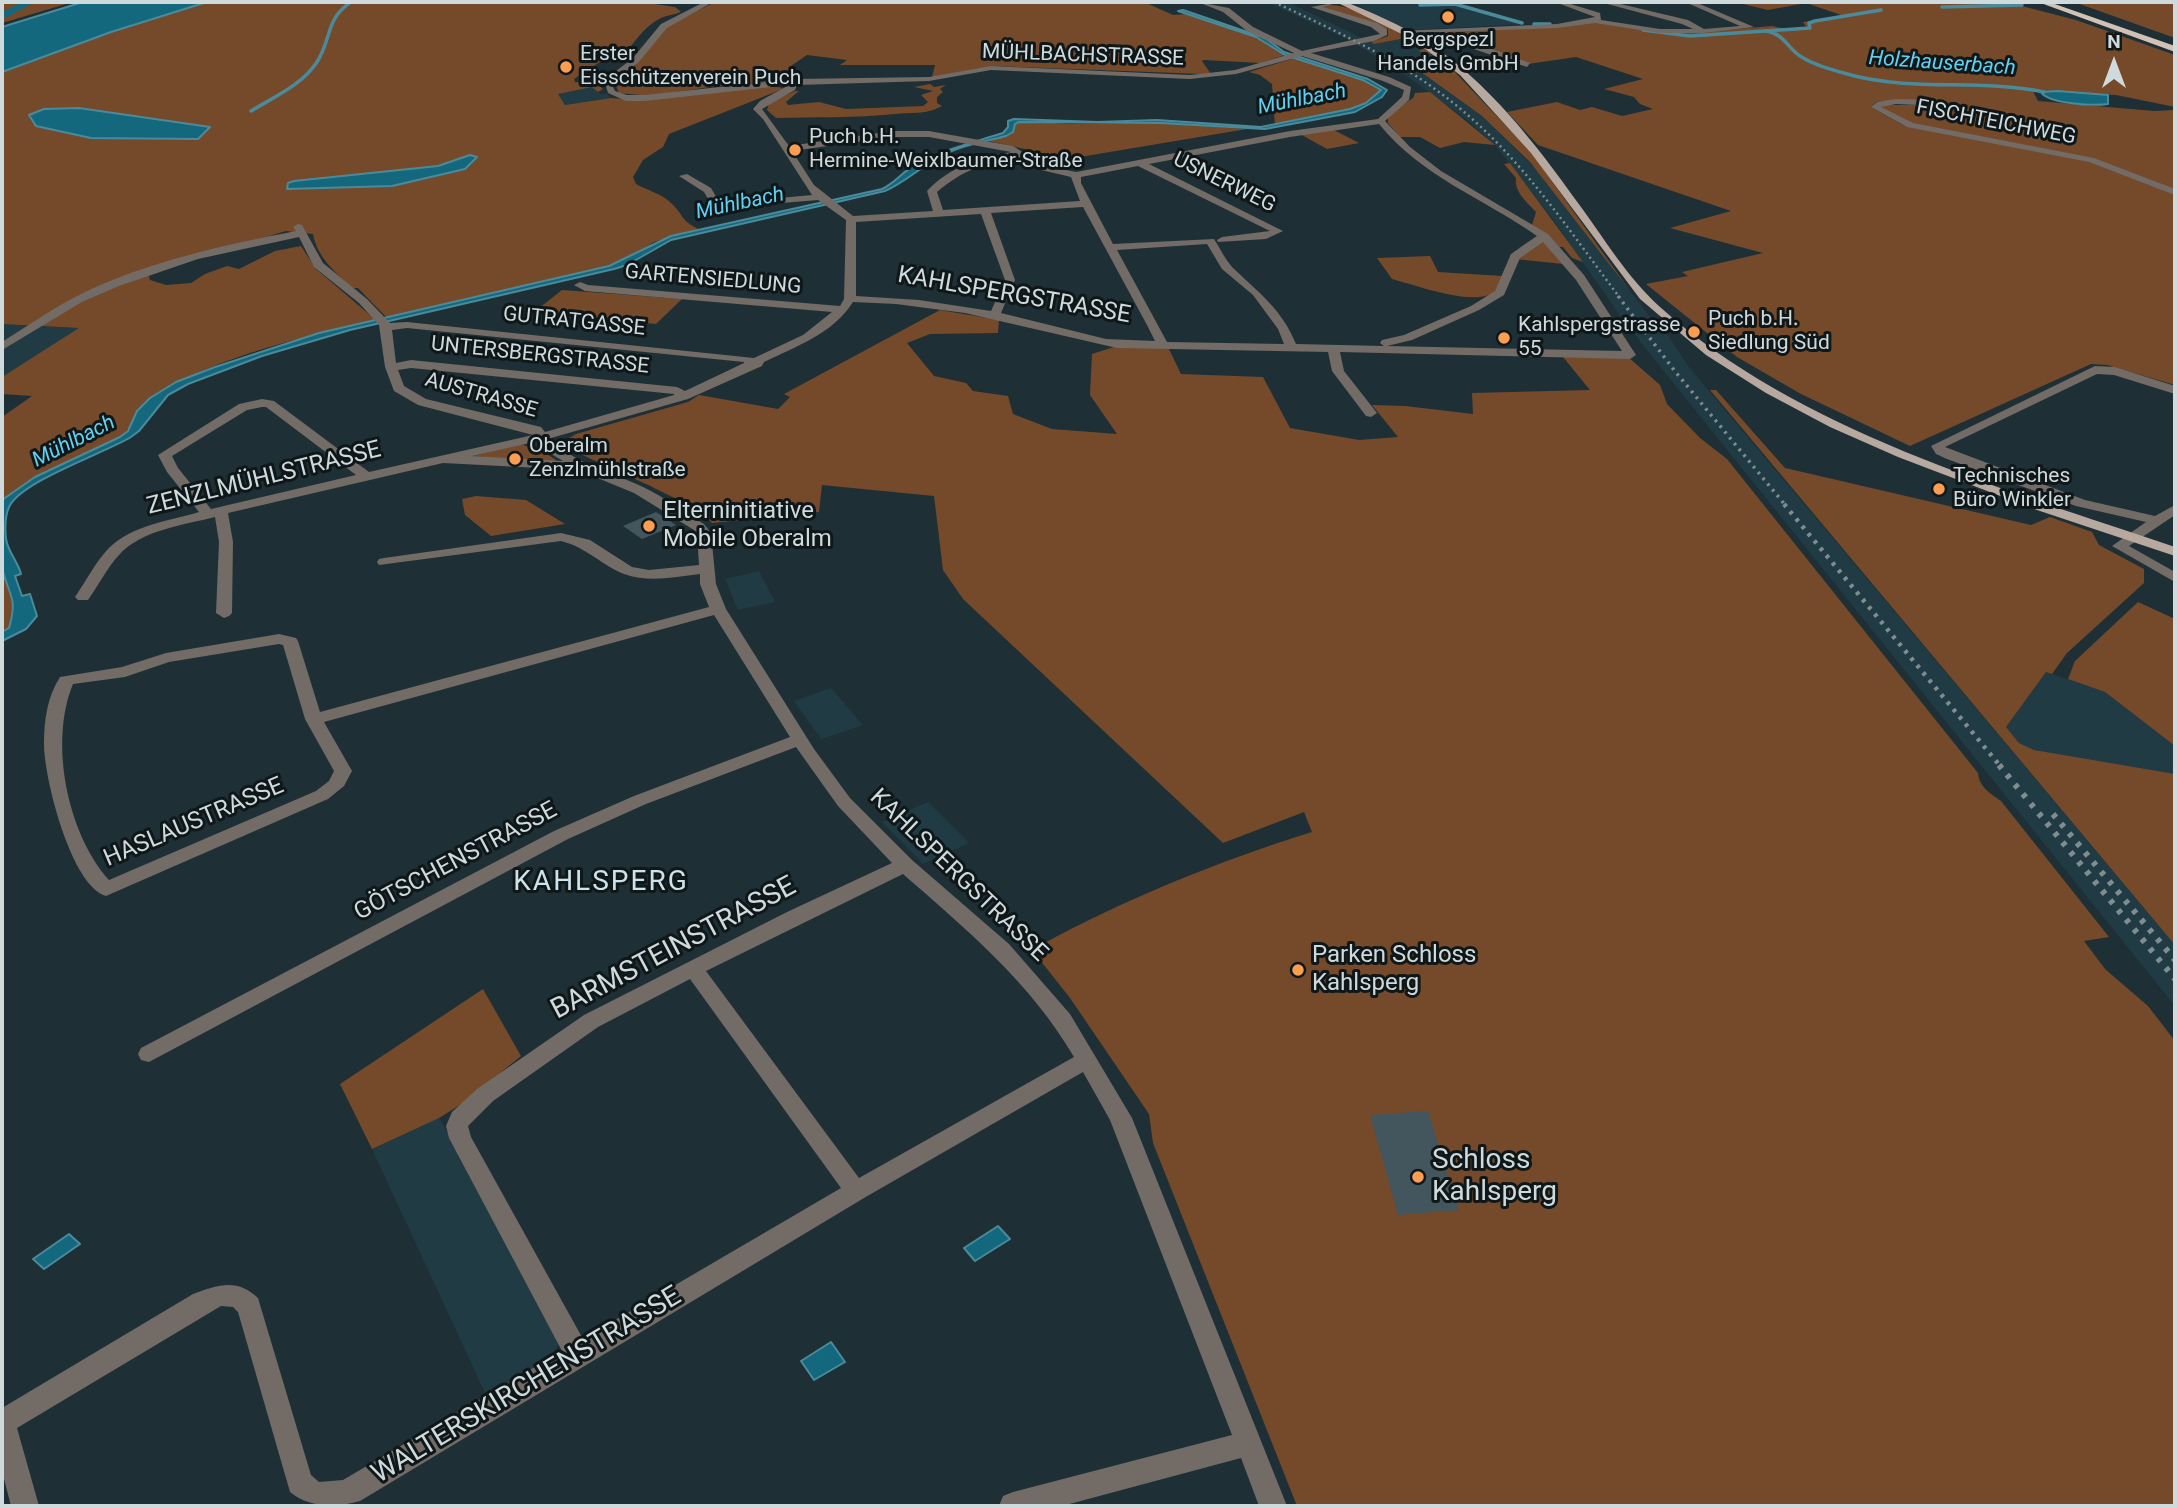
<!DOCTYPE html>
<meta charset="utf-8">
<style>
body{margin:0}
#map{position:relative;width:2177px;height:1508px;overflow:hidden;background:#1e3036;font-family:Roboto,sans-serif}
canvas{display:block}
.frame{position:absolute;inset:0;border:4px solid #cfdadd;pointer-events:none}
.north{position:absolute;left:2079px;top:28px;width:70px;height:70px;-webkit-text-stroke:5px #0f1719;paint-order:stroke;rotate:0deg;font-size:19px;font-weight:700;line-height:28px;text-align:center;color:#cfdadd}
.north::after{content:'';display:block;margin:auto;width:24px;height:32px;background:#cfdadd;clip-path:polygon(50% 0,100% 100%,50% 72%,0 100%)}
</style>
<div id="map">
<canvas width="2177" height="1508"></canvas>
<div class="frame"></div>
<div class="north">N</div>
</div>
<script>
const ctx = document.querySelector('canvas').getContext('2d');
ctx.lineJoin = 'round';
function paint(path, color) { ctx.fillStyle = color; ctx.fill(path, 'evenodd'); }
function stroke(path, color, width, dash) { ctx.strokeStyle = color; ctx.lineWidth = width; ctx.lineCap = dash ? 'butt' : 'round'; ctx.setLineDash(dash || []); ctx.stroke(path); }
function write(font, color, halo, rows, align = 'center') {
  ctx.font = font + ' Roboto,sans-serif'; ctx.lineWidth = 6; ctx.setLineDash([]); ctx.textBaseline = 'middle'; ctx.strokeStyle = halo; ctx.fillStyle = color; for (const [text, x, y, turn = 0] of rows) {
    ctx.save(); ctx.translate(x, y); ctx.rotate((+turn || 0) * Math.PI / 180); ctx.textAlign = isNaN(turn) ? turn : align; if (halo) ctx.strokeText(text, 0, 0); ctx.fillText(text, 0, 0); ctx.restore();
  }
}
const built = new Path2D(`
 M1267,2H1288L1374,44L1406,38L1424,50L1422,53L1435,55L1442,60L1407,62L1482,116L1540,173L1656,325L1662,326L1688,366L2175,945V1006L1662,369L1636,336L1632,325L1621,317L1551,217L1495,145L1467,120L1397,69L1347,39Z
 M1350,2H1482L1454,4L1523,24L1408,30Z
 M592,86L600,94H607L611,98L565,105L557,94Z
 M2,324L36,326L80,328L2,377Z
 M759,571L775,602L738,610L725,579Z
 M2046,672L2105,692L2175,746V774L2058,755L2034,750L2019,743L2006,727Z
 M831,688L863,725L821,739L794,701Z
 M928,802L969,843L923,864L882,822Z
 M439,1117L559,1343L552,1358L487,1397L372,1149Z`);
const green = new Path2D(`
 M2,2H73L2,23Z
 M207,2H641L675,7L681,12C674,15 667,15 661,18C644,26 633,44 622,58L577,59L603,60L574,79L575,82L600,86L603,89L598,92L592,87L558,94L565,105L611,98L637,100L774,85L783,89L669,134L663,147L643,160L633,177L636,184C647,190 662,194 671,203C685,216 678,218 698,229L654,242L624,261L609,266L387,318L358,288H352C335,272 317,257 313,234L286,231L148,272L150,280L166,285L191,283L205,274L227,266L239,269L275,251L301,246L316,269L377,321C310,334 210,359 154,396C137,407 135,426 120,437L35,477L2,500V417L32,396L2,394V377L79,328L2,324V72L111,32Z
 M715,2H1144L1173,15L1186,14L1256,37L1285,55L1260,63L1204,60L1202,61L1211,74H1202L993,66L932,77L935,65H840L847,60L807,55L791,66L790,80L716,86L650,96L619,93L614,81L633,68L669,25Z
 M1735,2L2014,4L2076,20L2175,55V107L2116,95L2033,91L2038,101L2154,111L2175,110V190L2084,158L1918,126L1902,121L1880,108L1881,105H1941L1936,102L1883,101L1876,102L1871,107L1903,125L2087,160L2175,193V385L2107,365L2091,364L1910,446L1801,394L1737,357L1646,284L1688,276L1682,272L1763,253L1670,228L1731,211L1538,145L1507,112L1557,102L1580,110L1592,107L1622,116L1653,109L1640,104L1634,97L1604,89L1643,79L1576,57L1528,64L1455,39L1443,31L1557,27L1596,22L1677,34L1772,26L1785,29L1807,28L1803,22L1832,19L1841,15L1806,3L1768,10Z
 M2074,2H2175V38Z
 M1329,5C1360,5 1410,37 1435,55L1418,51L1423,49L1406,38L1374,44L1371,42L1388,36V29L1321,7Z
 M1295,58L1363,80L1382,90C1357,117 1309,119 1275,126L1272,84L1260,75L1249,72Z
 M1430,59L1442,60L1450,67L1532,153L1630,291L1530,162L1482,116L1407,62Z
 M930,84L934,87L946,85L940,89L943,92L937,97V103L942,106C926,115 913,112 895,114C855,118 816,117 776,118L767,110L769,103L795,91H799L786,102L788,105L819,102L846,109L923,106L928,102L921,95L933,91L914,87Z
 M1430,92L1495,145L1464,142L1440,148L1420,137H1400L1388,123V115L1413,98L1415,93Z
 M1024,121L1069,124L1161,123L1247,129L1038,164L1025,149L988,141L1006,136L1016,123Z
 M1332,129L1359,143L1327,149L1300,134Z
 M1510,163L1583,262L1572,258L1563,247H1552L1563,264L1515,259L1524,250L1519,248L1537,236L1547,235L1532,225L1536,212C1527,202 1514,192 1516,178L1504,164Z
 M1430,256L1438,272L1503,276C1500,284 1498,290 1491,294C1469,305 1415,285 1392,279L1377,258Z
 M562,290L682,299L656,324L534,312Z
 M940,310L999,320L998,333L930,334L907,343L934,376L966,383L973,391L1008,396L1013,414L1052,429L1117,434L1090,395L1092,354L1117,346L1168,347L1181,374L1263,377L1290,428L1359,440L1398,437L1372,405L1405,406L1473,414L1472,393L1590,390L1563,357H1628L1660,385L1667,404L1700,438L1727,459L1978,773C1979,787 1991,794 2001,801L2109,937L2084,941L2105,969L2148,1006L2175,1041V1506H1297L1153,1143L1149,1114L1070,998L1036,955L1039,946C1125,899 1219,861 1312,832L1304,812L1223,843L963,599L943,570L934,496L822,485L819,512L712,523C696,502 594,462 564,446L562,442L576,434L688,402L699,395L778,409L790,397L784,394Z
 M1710,390H1716L1785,468L2031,525L2050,517L2092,532L2099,545L2144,569V583L2067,653L2052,674L2046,672L2006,727L2019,743L2034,750L2175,774V945Z
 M521,444L547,454L556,460L552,462L472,456Z
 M476,496L526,500L565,524L491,536L465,515L462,499Z
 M2,567C11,592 16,601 9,628L2,632Z
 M2138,602L2175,619V746L2105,692L2068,679L2075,661Z
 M483,989L521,1056L463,1103L439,1118L372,1149L340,1084Z`);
const water = new Path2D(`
 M83,2H207L111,32L2,72V27Z
 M1183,10L1265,38L1284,52L1368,79L1387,90L1382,97L1355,112L1265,129L1161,123L1019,122L1015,124L1013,132L1006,136C984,142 961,145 942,156C921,166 906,182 885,191L671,240L627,265L614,269L350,330L262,356L188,384L168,395L139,431L131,437C105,453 21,481 9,507C5,516 5,529 6,539C8,552 18,562 21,574L15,576L22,596L30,594L37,616L26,629L2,641V632L9,628C18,596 9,597 2,568C0,548 2,522 2,500L35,477L120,437L128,431L137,411L150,398L176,382L215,367L319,333L609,266L671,236L882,189C896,182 902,172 914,166C943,149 972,143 1003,133L1008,127V121L1014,119L1098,122L1157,120L1261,127L1350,109L1366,103L1381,90L1363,80L1285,55L1256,37L1178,11Z
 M2058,91L2108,95V104C2094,106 2048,104 2041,92Z
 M79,108L210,127L198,139L91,138L36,126L29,115L44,109Z
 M470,155L477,157L465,169L392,186L287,189L288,183L294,181L438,166Z
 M998,1226L1010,1239L975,1261L964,1248Z
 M69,1234L80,1244L44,1269L33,1259Z
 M831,1342L845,1362L814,1380L801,1361Z`);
const stream = new Path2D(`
 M1420,5L1455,4L1522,23
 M1942,7L2022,5
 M1534,24H1550
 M1643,30L1690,36L1810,28L1809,23L1815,21L1881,10
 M1766,31C1784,34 1786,46 1800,56C1815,66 1837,71 1855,76C1915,91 1981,79 2044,92
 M251,111C274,97 302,85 317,62C332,39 325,19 351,2`);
const canal = new Path2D(`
 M23,2H35L7,17H2V12Z`);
const building = new Path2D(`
 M656,512L676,525L642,539L623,526Z
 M1428,1111L1459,1210L1398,1215L1370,1115Z`);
const minor = new Path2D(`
 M704,2H713L667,28L638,63L611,83L615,91L627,95H645L794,79L929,77L991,66L1190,75L1235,70L1294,53L1247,31L1223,12L1198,2L1229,8L1253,27L1302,51L1380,34L1371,27L1311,7L1339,2L1323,7L1377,23L1387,29V35L1374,41L1311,53L1389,77L1411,87L1409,100L1385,121L1410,147L1441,171L1548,234L1584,275L1636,355L1630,359L1340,352L1344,371L1377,413L1371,417L1366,416L1332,371L1328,352L1117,348L965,313L896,304L853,302C834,333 795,347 764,362L762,366L688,399L551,438C575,465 612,472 643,487C664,497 684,512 704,524L711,533L716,584L726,609L814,749L850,798L912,860L1009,944L1070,1014L1132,1118L1287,1506H1259L1241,1458L1062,1506H999L1003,1496L1013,1492L1232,1435L1110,1120L1083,1072L864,1198L360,1501C337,1508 309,1508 290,1492L238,1312L233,1307L221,1306L17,1428L39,1506H11L2,1471V1408L193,1294C218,1285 237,1278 258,1298L311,1475L319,1482L343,1480L562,1351L449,1138L446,1126L452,1112L477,1089L584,1015L787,912L892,863L838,806L796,747L646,804L568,839L149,1062L141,1060L138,1054L141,1048L554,831L634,796L790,737L714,615L324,722L352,771L344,786L328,799L106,896C71,886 44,778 44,744C44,721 47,697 60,677L122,667L166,653L279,634L296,638L298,641L320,712L709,607L700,584V574C674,577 649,583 624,574C601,565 588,548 561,541L379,565L377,562L379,559L384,558L561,533L590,540L632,567L649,570L699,565L697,534L694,530L634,493L578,470L443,463L228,513L233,542L232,613L229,616L224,618L216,613L219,542L215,517C184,525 141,530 119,555C107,568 98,586 88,600H78L75,597C86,581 96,561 109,548C132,525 169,521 199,512L167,472L158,455L239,404L262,399L274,401L369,472L533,435L418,405L394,391L385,367L379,325L359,303L314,267L299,237L198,259L119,286L82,302L2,350V342C29,325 56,306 85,292C151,261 224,245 296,231L293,227L298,224L302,225L323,263L367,299L390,323L407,322L754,358L803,335L832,312L585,291L574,285L580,282L588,285L840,306L844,299L846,220L818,200L721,208L711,204L704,192L679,176L687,174L711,188L718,200L726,203L812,195L763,119L753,109L760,101L789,85L645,101H626L608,93L604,80L632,59L661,24ZM1302,56L1383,81L1404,90L1402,97L1378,119L1290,131L1076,172L1043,165L1013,146L929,131H892L789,146L762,109L795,90L797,85L929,81L991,70L1190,79L1236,74ZM1379,124C1422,177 1483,198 1537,236L1511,254L1495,291L1471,306L1404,335L1382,340L1380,343L1384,346L1296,344C1282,309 1258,292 1232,267C1225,259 1220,248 1214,239L1113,244L1081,183V177L1138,166L1270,231L1222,237L1217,240L1218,242L1266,239L1283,231L1149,164L1290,137ZM892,137H929L1011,152C979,158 949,167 927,191L933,211L853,216L814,185L792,151ZM1018,157L1037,169L1071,177L1080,201L943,210L937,192C961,171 986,162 1018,157ZM1083,207L1147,325L1155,341L1106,339L1001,313L1015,280L991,213ZM981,214L1005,280L991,311L919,300L856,296V222ZM1543,242L1576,280L1622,351L1387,346L1412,340L1479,310L1504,295L1520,258ZM1207,244L1222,269L1253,295L1278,329L1284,344L1167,342L1117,250ZM407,328L744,362V363L685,391L677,387L411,360L396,363L392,330ZM411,368L674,394V395L545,432L541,427L426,399L404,386L398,370ZM262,407H266L356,475L211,509L178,468L172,456L247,410ZM539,441L548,452L563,461L472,456ZM279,644L283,645L305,719L334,771L329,781L316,791L109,880C67,833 49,742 73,684L125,677L169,662ZM903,874C967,930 1030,982 1074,1057L859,1178L706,971ZM690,979L841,1188L583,1339L471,1137L468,1126L493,1101L598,1027Z
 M1555,2H1564L1600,13L1601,20L1660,29H1693L1682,24L1600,2H1612L1688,20L1704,29L1740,26L1685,2H1695L1754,27L1703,33H1660L1595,23L1557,28L1446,32L1530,63L1527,67L1450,41L1437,32L1403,33L1399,31L1557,24L1595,17Z
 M1896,99L1940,100L1944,103L1940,106L1896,104L1881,107L1913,123L2094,158L2175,189V195L2089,162L1907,127L1871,107L1877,102Z
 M2095,366L2115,367L2175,386V394L2114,375L2097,374L1945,447L2085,500L2155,516L2175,505V515L2129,546L2175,572V582L2112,546L2146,522L2076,506L1947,459L1936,454L1931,446Z`);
const major = new Path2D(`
 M1336,2H1346C1373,13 1401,25 1426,41C1488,82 1536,144 1578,203C1604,238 1627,277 1660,307C1796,430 2004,489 2175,547V556L2037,510L1898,457L1830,427L1766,393L1706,355L1640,299L1531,153L1460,75L1412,39Z`);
const highway = new Path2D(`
 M2038,2H2049L2175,46V52Z`);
const railFar3 = new Path2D(`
 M1274,2C1340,33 1407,63 1463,111C1525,163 1571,233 1620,298`);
const railFar2 = new Path2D(`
 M1618,296L1674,370L1786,506`);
const railFar1 = new Path2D(`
 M1784,504L2001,767`);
const rail = new Path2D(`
 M1999,765L2175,979
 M2053,814L2175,960`);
const markers = [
 [1448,17,7,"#fc9e52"],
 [566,67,7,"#fc9e52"],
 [795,150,7,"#fc9e52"],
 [1694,332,7,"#fc9e52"],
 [1504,338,7,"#fc9e52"],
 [515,459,7,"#fc9e52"],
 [1939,489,7,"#fc9e52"],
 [649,526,7,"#fc9e52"],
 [1298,970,7,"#fc9e52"],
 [1418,1177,7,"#fc9e52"]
];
const farPoinames = [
 ["Bergspezl",1448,41,"center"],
 ["Handels GmbH",1448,65,"center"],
 ["Erster",580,55],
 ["Eisschützenverein Puch",580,79],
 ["Puch b.H.",809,138],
 ["Hermine-Weixlbaumer-Straße",809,162],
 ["Puch b.H.",1708,320],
 ["Siedlung Süd",1708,344],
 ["Kahlspergstrasse",1518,326],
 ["55",1518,350],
 ["Oberalm",529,447],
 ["Zenzlmühlstraße",529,471],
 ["Technisches",1953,477],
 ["Büro Winkler",1953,501]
];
const farStreetnames = [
 ["MÜHLBACHSTRASSE",1083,56,2],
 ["FISCHTEICHWEG",1996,123,11],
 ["USNERWEG",1224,183,26],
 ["GARTENSIEDLUNG",713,280,5],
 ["GUTRATGASSE",574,322,6],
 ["UNTERSBERGSTRASSE",540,356,6],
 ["AUSTRASSE",481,396,16]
];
const farWaternames = [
 ["Holzhauserbach",1942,64,4],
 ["Mühlbach",1302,100,-11],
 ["Mühlbach",740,204,-12],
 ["Mühlbach",74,442,-27]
];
const streetNames = [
 ["KAHLSPERGSTRASSE",1014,296,10],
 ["ZENZLMÜHLSTRASSE",264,479,-14],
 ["HASLAUSTRASSE",194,823,-23],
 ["GÖTSCHENSTRASSE",456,862,-28],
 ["KAHLSPERGSTRASSE",958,876,44]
];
const poiNames = [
 ["Elterninitiative",663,512],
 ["Mobile Oberalm",663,540],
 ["Parken Schloss",1312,956],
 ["Kahlsperg",1312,984]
];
const quarterNames = [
 ["KAHLSPERG",601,883]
];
const nearStreetnames = [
 ["BARMSTEINSTRASSE",674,949,-28],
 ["WALTERSKIRCHENSTRASSE",527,1386,-31]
];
const nearPoinames = [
 ["Schloss",1432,1161],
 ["Kahlsperg",1432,1193]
];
paint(built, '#203b43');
paint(green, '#744a2a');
paint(water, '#13687d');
stroke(water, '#4b8a9a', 2);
stroke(stream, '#4b8a9a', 3.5);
paint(canal, '#13687d');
paint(building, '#43565d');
paint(minor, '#726b66');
paint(major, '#b7a99f');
paint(highway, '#d2c1b5');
stroke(railFar3, '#7f8d91', 2.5, [2, 3.5]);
stroke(railFar2, '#7f8d91', 3.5, [2.5, 5]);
stroke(railFar1, '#7f8d91', 4.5, [3.5, 6]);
stroke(rail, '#7f8d91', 6, [4.5, 8]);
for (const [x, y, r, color] of markers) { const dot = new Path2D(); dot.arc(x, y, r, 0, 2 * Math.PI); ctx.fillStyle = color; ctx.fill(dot); stroke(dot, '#0f1719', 2.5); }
write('21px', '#cfdadd', '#0f1719', farPoinames, 'left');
write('21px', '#cfdadd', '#0f1719', farStreetnames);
write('italic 21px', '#60d1f1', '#0f1719', farWaternames);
write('24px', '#cfdadd', '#0f1719', streetNames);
write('24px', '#cfdadd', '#0f1719', poiNames, 'left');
ctx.letterSpacing = '2px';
write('28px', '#cde3eb', '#0f1719', quarterNames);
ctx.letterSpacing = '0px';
write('28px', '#cfdadd', '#0f1719', nearStreetnames);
write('28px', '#cfdadd', '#0f1719', nearPoinames, 'left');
</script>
